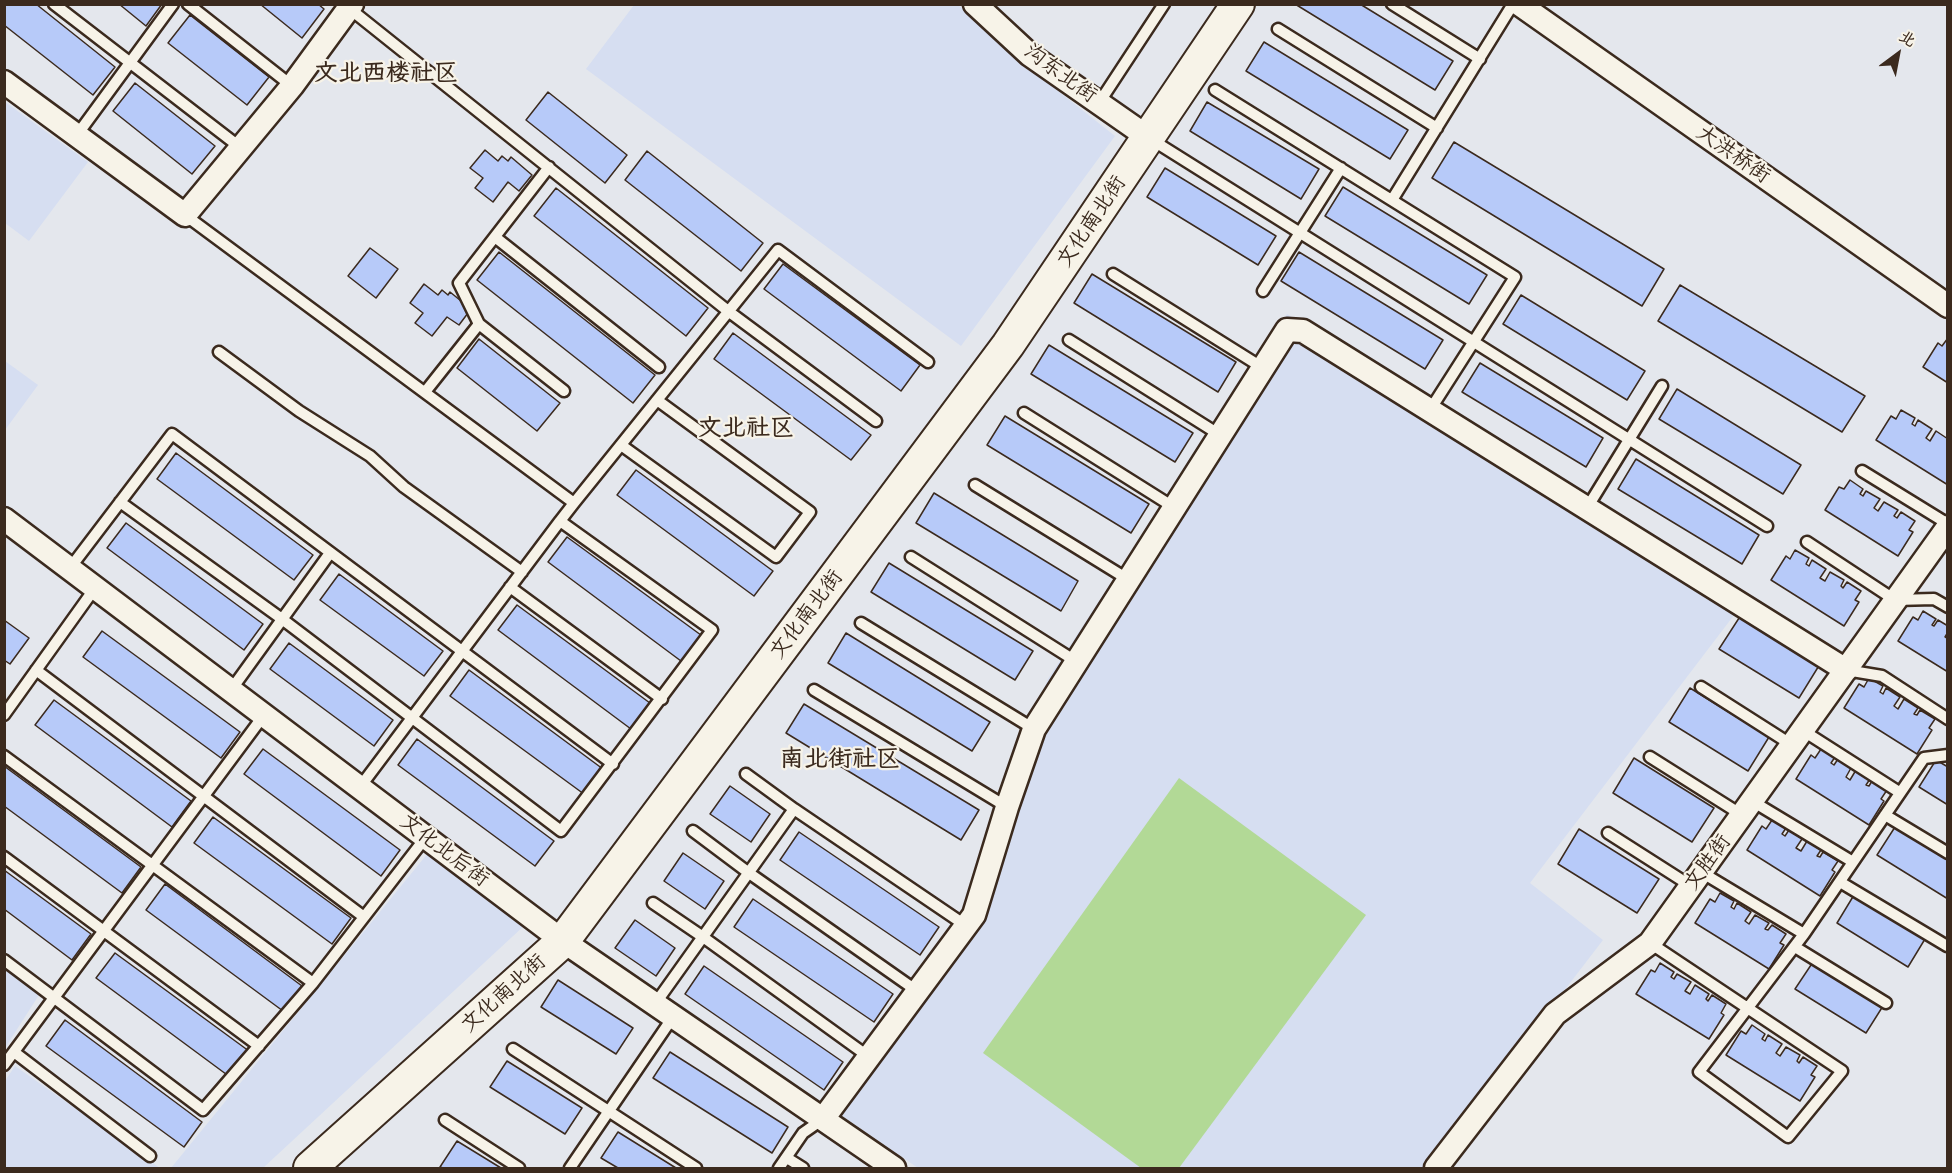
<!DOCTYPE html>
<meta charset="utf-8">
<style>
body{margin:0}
#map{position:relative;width:1952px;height:1173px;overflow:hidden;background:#e4e7ed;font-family:Sriracha,"LXGW WenKai TC",sans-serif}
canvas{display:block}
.frame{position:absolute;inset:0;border:6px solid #3b2a1e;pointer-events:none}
.north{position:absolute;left:1868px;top:24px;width:60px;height:60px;-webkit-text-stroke:4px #f7f3e8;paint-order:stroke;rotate:32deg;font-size:16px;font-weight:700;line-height:24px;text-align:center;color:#3b2a1e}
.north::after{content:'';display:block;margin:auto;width:21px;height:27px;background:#3b2a1e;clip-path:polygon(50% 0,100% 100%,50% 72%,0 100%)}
</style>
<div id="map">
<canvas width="1952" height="1173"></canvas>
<div class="frame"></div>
<div class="north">北</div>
</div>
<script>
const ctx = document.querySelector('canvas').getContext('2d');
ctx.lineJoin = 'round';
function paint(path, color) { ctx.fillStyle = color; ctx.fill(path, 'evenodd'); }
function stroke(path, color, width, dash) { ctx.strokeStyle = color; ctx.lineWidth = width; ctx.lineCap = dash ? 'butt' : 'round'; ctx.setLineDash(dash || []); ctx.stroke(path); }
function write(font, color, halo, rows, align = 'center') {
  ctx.font = font + ' Sriracha,"LXGW WenKai TC",sans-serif'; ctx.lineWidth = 4.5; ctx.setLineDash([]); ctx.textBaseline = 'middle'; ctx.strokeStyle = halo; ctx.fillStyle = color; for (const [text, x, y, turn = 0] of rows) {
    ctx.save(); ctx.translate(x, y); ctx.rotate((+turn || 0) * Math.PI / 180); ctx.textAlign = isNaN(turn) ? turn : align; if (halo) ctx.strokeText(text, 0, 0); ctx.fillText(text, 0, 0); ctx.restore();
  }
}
const built = new Path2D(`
 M634,5H958L1053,87L1115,136L961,346L586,69Z
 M5,102L88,162L29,241L5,223Z
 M1287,314L1744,602L1530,883L1603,940L1428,1168H918L838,1113L968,915L1024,733L1048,679Z
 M5,361L38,385L5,430Z
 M428,853L526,924L263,1168H171Z
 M5,968L39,995L5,1048Z
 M15,1066L160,1168H5V1081Z`);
const green = new Path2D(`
 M1179,778L1366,915L1179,1168H1141L983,1053Z`);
const building = new Path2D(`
 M4,4H36L115,67L93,95L4,25Z
 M119,4H162L146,26Z
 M260,4H318L324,9L302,38Z
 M1295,4H1360L1453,61L1435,90Z
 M190,15L269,77L247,105L168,43Z
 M1264,42L1408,130L1390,159L1246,71Z
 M135,83L215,146L192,174L113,111Z
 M548,92L627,155L605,183L526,120Z
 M1207,102L1319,169L1301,199L1190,131Z
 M1454,142L1664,269L1642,306L1432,178Z
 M485,150L498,161L502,156L508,161L511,157L532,175L519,191L508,182L493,202L475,188L483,178L470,168Z
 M647,151L763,243L741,271L625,180Z
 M1165,168L1276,236L1258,265L1147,197Z
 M1343,187L1487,275L1469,304L1325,216Z
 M556,188L708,308L686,336L534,216Z
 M370,248L398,269L376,298L348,276Z
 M499,252L655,375L633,403L477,280Z
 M1299,252L1443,340L1425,369L1281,281Z
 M783,264L920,365L901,391L764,289Z
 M1092,274L1236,362L1218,392L1074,303Z
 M424,284L438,295L442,290L448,295L450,292L471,309L459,325L447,317L432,336L415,323L423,313L410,303Z
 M1680,285L1865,396L1842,432L1658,321Z
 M1521,295L1645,371L1627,400L1503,324Z
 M733,333L871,435L851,460L714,359Z
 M1948,338V383L1923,367L1938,343L1942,346Z
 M479,339L560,403L537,431L457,368Z
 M1049,345L1193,433L1175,462L1031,374Z
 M1480,363L1603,438L1586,467L1462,392Z
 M1677,389L1801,465L1783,494L1659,419Z
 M1901,410L1915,418L1912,424L1915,426L1918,420L1932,429L1926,438L1930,441L1936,431L1948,439V485L1876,440L1891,416L1896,419Z
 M1005,416L1149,504L1131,533L987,445Z
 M176,453L313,555L294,580L157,479Z
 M1636,459L1759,535L1742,564L1618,489Z
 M636,470L773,571L754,596L617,495Z
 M1850,480L1863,489L1860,494L1863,496L1866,491L1880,499L1874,508L1878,511L1884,502L1898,510L1894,516L1897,518L1901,512L1915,521L1909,530L1913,532L1898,556L1825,510L1839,487L1844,489Z
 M934,493L1078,581L1061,611L916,523Z
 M126,523L263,624L244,650L107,548Z
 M567,537L705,638L685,664L548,562Z
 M1795,550L1809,558L1806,564L1809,566L1812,560L1826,569L1820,578L1825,581L1830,572L1844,580L1841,586L1843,588L1847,582L1861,591L1855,600L1859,602L1844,626L1771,580L1786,556L1790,559Z
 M889,563L1033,651L1015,680L871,592Z
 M339,574L443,651L424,676L320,600Z
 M517,605L654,706L635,732L498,630Z
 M1923,611L1936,619L1932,625L1934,626L1938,620L1948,626V632L1945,637L1948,639V672L1898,641L1913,617L1918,620Z
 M1741,615L1820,664L1799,698L1719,649Z
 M4,620L29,638L10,664L4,660Z
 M102,631L240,732L221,758L83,657Z
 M846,633L990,722L972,751L828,663Z
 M289,643L393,720L374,746L270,669Z
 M469,670L607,772L588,797L450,696Z
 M1869,678L1883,686L1880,692L1883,694L1886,688L1900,697L1894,706L1898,709L1904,699L1918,708L1914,714L1917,715L1920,710L1935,719L1929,728L1932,730L1917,754L1844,708L1859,684L1864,687Z
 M1690,688L1769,737L1748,771L1669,722Z
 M54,700L191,801L172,827L35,725Z
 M804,704L979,810L961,840L786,733Z
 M417,739L554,841L535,866L398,765Z
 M263,749L400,850L381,876L244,774Z
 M1821,749L1835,757L1831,763L1834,765L1838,759L1851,768L1846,777L1850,780L1856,770L1870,779L1866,785L1869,786L1872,781L1887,790L1881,799L1884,801L1869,825L1796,779L1811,755L1815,758Z
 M1634,758L1714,808L1692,842L1613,793Z
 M1936,760L1948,767V805L1919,787Z
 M4,766L141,867L122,893L4,806Z
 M730,786L770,814L751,842L710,814Z
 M213,817L351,918L332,944L194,843Z
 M1772,820L1786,828L1782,834L1785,836L1789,830L1802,839L1796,848L1801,851L1807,841L1821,850L1817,856L1820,857L1823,852L1838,861L1832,870L1835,872L1820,896L1747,850L1762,826L1766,829Z
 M1895,827L1948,860V899L1877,855Z
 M1579,829L1659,879L1637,913L1558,864Z
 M799,832L939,927L920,955L780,860Z
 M683,853L724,881L705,909L664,881Z
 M4,870L91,934L72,960L4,909Z
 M165,884L302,986L283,1011L146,910Z
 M1720,893L1734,901L1731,907L1734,909L1737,903L1751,912L1745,921L1749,924L1755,915L1769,923L1765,929L1768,930L1772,925L1786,934L1780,943L1784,945L1769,969L1695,923L1710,899L1715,902Z
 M1854,895L1925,939L1908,967L1837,923Z
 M753,899L893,994L874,1022L734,927Z
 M635,920L675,948L656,976L615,948Z
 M115,953L253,1054L234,1080L96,978Z
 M1813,962L1883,1006L1866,1033L1795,989Z
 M1660,963L1674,972L1671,977L1674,979L1677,974L1691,982L1685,991L1690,994L1695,985L1709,994L1706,999L1708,1001L1712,995L1726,1004L1721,1013L1724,1015L1709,1039L1636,994L1651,970L1655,972Z
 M704,966L843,1062L824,1090L685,994Z
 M558,980L633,1028L616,1054L541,1007Z
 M65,1020L202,1122L184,1147L46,1046Z
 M1752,1025L1765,1034L1762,1039L1765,1041L1768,1035L1782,1044L1776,1053L1780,1056L1786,1047L1800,1055L1797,1061L1799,1063L1803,1057L1817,1066L1811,1075L1815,1077L1800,1101L1726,1055L1741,1031L1746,1034Z
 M670,1052L788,1127L772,1153L653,1078Z
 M507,1061L582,1108L565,1134L490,1087Z
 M618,1132L676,1168H618L601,1158Z
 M457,1141L501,1168H443L440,1167Z`);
const lane = new Path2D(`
 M54,4L241,148
 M188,4L292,86
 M1392,4L1480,59
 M350,9L728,311L876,421
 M1278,29L1437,128
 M1215,90L1515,277L1430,410
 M1099,103L1164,4
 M77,135L173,4
 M1149,138L1767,526
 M1392,200L1513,4
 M185,215L574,503
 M495,237L659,367
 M1113,274L1263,368
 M1263,291L1341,168
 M479,324L459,283L549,167
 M1069,340L1220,435
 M219,352L299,411L370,456L404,487L522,572
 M425,392L479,324L564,391
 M1024,413L1175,508
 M621,445L776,557L810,512L657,400
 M1862,471L1948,524
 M975,485L1129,580
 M120,502L282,619L561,831L712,630L560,521L574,503L778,250L928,362
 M1587,508L1662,386
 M1807,542L1895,600L1934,599L1948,607
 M911,557L1077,662
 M70,568L172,434L613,764
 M510,587L662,699
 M861,623L1034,729
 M36,670L364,917
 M1846,670L1882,676L1948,719
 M1701,687L1792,745
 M231,690L330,553
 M814,690L1007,807
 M4,715L95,588
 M1802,730L1899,792
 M4,756L313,983
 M1650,757L1742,815
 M746,774L794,809
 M360,787L560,521
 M1752,801L1853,862
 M1885,815L1948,853
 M693,831L749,873L917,991
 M1608,833L1691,886
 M4,857L259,1046
 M1701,872L1804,934
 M1840,882L1947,946
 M653,903L703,937L869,1057
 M1650,943L1842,1071L1788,1137L1699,1072L1804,934L1924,758L1948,755
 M1795,947L1886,1003
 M4,960L203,1110L313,983L426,837
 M655,1004L794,809L965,925
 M513,1049L696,1168
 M14,1052L150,1156
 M4,1065L264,715
 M445,1120L519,1168
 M787,1158L803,1168
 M570,1168L673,1017
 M779,1168L803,1133L823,1119`);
const street = new Path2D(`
 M975,4L1030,55L1149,138
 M1519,4L1948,306
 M4,82L185,215L292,86L352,4
 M4,519L563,941L894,1168
 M823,1119L974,915L1007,807L1034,729L1287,330L1303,331L1846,670
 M1436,1168L1555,1014L1650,943L1948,527`);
const secondary = new Path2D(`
 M310,1168L563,941L1008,345L1238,4`);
const streetNames = [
 ["沟东北街",1060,74,36],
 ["大洪桥街",1733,155,35],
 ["文化南北街",1092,222,-56],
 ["文化南北街",807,615,-53],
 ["文化北后街",444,851,37],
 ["文胜街",1708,863,-54],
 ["文化南北街",504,994,-42]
];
const quarterNames = [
 ["文北西楼社区",386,74],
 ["文北社区",746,429],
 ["南北街社区",840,760]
];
paint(built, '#d6def1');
paint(green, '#b2d996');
paint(building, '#b7caf9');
stroke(building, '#3b2a1e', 1.5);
stroke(lane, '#3b2a1e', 15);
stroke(street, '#3b2a1e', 27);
stroke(secondary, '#3b2a1e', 36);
stroke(lane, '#f7f3e8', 10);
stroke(street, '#f7f3e8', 22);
stroke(secondary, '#f7f3e8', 32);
write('21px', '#3b2a1e', '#f7f3e8', streetNames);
write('bold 24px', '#3b2a1e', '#f7f3e8', quarterNames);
</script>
